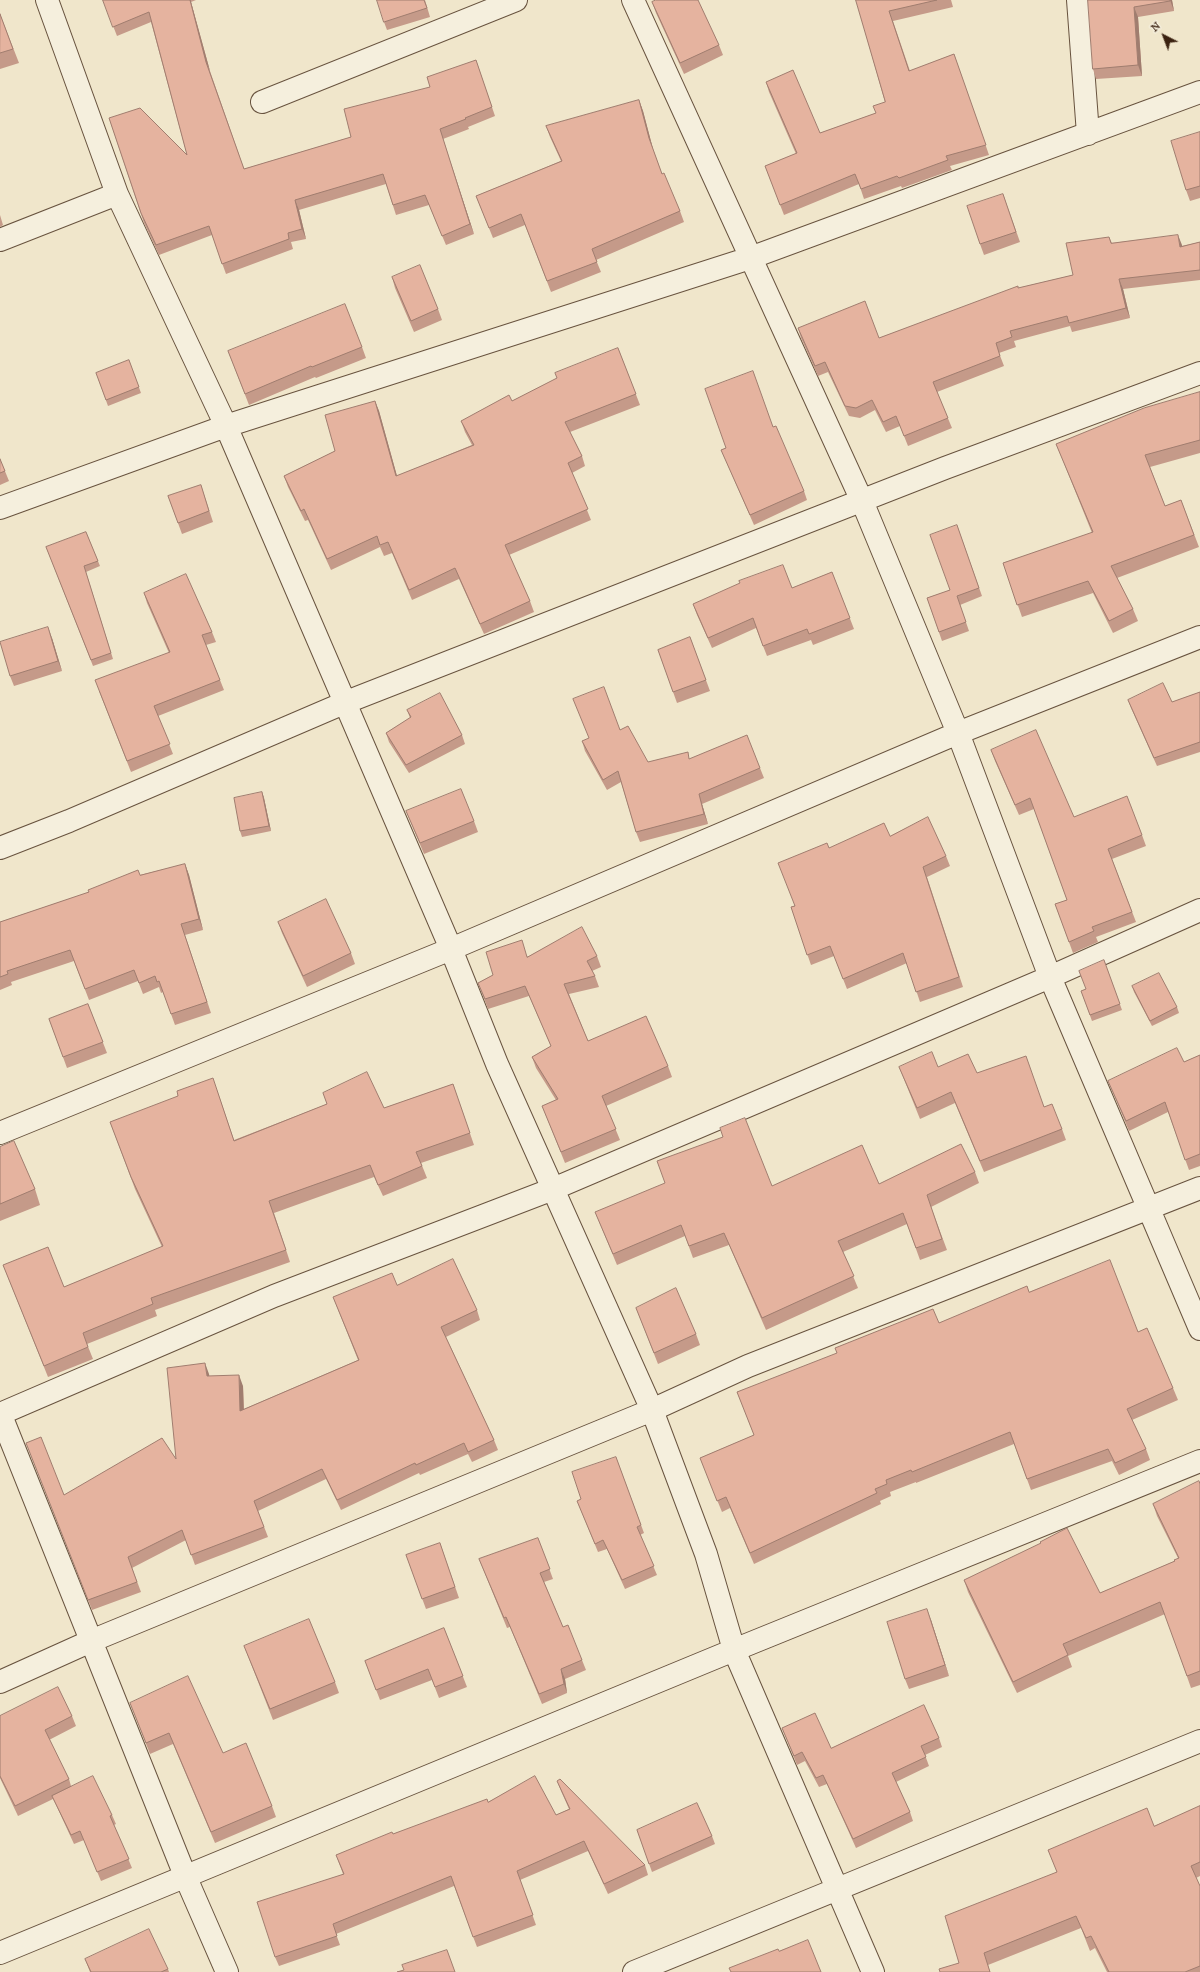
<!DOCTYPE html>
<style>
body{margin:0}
#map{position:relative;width:1200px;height:1972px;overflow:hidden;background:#f0e6cb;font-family:"IM FELL French Canon",serif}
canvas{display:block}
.north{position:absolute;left:1144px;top:16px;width:40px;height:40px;-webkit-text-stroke:3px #f5efdd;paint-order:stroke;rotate:318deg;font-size:11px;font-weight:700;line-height:16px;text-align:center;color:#3b2210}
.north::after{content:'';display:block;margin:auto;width:14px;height:18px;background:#3b2210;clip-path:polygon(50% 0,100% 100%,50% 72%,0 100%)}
</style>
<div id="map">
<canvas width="1200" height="1972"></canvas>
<div class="north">N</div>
</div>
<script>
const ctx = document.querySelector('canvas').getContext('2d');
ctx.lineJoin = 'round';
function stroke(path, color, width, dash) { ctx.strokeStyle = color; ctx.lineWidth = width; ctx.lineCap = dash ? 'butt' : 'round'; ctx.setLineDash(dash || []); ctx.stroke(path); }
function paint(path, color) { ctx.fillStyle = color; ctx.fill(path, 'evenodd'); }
const minor = new Path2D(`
 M47,0L117,194L226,426L451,949L497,1064L652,1410L706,1554L734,1650L873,1972
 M633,0L862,501L958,733L1050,977L1200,1329
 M1078,0L1088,134
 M262,102L516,0
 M0,240L117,194
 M0,508L226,426L750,258L1200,92
 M0,848L69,821L344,703L945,468L1200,373
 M0,1133L451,949L958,733L1200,637
 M0,1413L186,1878L227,1972
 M0,1414L274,1296L553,1189L1050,977L1200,910
 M0,1682L91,1641L652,1410L748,1366L1200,1188
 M0,1953L734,1650L1200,1461
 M634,1972L1200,1741`);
const wall = new Path2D(`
 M103,0H196L191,2L210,71L244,169L351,137L430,87L476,60L495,116L468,127L469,129L443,139L474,234L446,245L429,205L396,215L386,184L299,210L306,239L291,242L293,249L226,274L212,235L159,255L144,223L109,118L187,155L151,22L117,36Z
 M425,0L430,17L387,30L384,22Z
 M856,0H951L953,7L893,21L910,71L954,54L989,155L950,166L952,170L902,188L901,186L864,199L859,184L784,215L765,166L796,154L769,92L766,82L820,133L876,113L885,102Z
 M1088,0H1172L1174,11L1138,17L1142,76L1096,79L1093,69Z
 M652,2L719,45L723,55L684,74L656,13Z
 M0,14L19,63L0,69Z
 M639,100L643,111L653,149L662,174L680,211L684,222L596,260L601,272L551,292L525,225L493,238L476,196L561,161L550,137L546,126Z
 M1200,132V198L1190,201L1186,190Z
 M1003,194L1020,242L984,255L980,244Z
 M0,215L3,225L0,227Z
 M1109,237L1112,243L1182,246L1200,242V280L1123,289L1130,318L1072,332L1070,326L1014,341L1016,347L999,353L1004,366L937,392L952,428L908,446L900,426L886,432L875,410L860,418L849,416L828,372L818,376L801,338L798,328L879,338L1018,288L1073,275Z
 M392,277L438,309L442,320L414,332L395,288Z
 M362,347L366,358L316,378L315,377L249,405L228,351Z
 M618,348L640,405L570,432L582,456L585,466L572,473L591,520L509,555L530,601L534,612L484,634L459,579L412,600L392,553L384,556L380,547L331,570L308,520L305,521L288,487L284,476L335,451L375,401L379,411L397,476L472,445L465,432L461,421L512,401Z
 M129,360L141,393L108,406L96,373Z
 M1200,392V453L1150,467L1165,506L1181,500L1199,547L1117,578L1133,609L1138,621L1113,633L1093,593L1022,617L1003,563L1092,533L1061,456L1056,444Z
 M773,427L804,491L807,500L754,525L725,459L721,450Z
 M0,459L9,481L0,485Z
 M201,485L213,522L182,534L168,496Z
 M957,525L982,596L960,605L969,631L942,641L927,598L950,590Z
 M86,532L100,566L86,572L113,659L93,666L46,547Z
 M832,572L854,629L813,645L811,640L767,656L756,628L712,648L697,615L693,604L792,588Z
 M144,593L212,632L216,642L206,645L224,690L158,716L173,754L131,772L99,691L169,653L147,603Z
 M690,637L710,691L677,703L658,650Z
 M52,638L62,671L14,686L10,676Z
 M1200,692V752L1157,766L1131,708L1128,700L1172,702Z
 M407,710L462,735L465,744L409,773L389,742L386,733L410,718Z
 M620,730L648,762L690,759L760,768L764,778L702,804L708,824L640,842L636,832L621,782L607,790L585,751L582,741Z
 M991,750L1074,817L1142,835L1146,846L1112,859L1136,922L1096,937L1098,942L1073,953L1055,904L1067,900L1034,809L1019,815L995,761Z
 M262,792L264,798L271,831L242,837L240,831Z
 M406,811L474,821L478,832L424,854Z
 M890,836L946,856L950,866L927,877L963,987L920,1002L907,963L847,989L834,956L811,965L791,907L794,906L829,848Z
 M185,864L189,875L203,930L185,935L211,1013L175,1025L163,992L161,993L159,987L143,994L138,981L89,1000L74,961L11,982L12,985L0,990V922L140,875Z
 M278,922L351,953L355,964L307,987L282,933Z
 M528,956H597L601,967L592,971L595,976L599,987L569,994L588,1041L668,1066L672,1077L606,1106L620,1140L565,1163L542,1106L556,1100L536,1068L532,1057L551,1046L529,996L488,1009L478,983Z
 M1104,960L1122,1010L1092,1021L1081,991L1086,989Z
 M1132,986L1177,1007L1179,1013L1152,1026L1134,992Z
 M88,1004L107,1053L67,1068L49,1019Z
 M1200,1055V1166L1189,1170L1168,1112L1129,1131L1108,1081L1184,1062Z
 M899,1067H938L977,1073L1044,1107L1062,1129L1066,1140L984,1172L955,1103L920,1119Z
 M453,1084L474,1145L421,1163L427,1178L383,1196L374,1177L274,1213L290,1262L155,1310L157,1316L87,1344L93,1359L48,1377L3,1265L64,1287L162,1247L135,1189L110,1122L217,1090L234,1140L327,1104L323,1093L384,1108Z
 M0,1147L35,1189L40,1205L0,1221Z
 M975,1172L979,1183L931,1207L947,1250L920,1260L907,1224L843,1252L858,1288L766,1330L729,1245L693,1258L685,1236L617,1265L600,1224L595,1212L772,1186L879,1184Z
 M397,1285L477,1310L480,1320L446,1337L494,1440L498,1450L472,1462L468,1454L420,1475L419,1473L341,1510L326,1479L258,1511L268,1537L195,1565L186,1540L132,1568L141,1592L92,1610L26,1443L64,1495L176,1459L209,1374V1376L243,1386L244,1409L358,1360L333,1297Z
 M1029,1292L1138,1332L1173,1388L1178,1400L1132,1420L1146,1449L1150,1460L1119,1475L1112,1461L1031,1490L1014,1444L916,1483V1482L890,1492L891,1496L880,1501L881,1504L754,1564L730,1508L722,1512L700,1458L754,1435L737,1392Z
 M636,1308L696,1334L700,1345L658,1364Z
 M616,1457L644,1533L640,1535L657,1575L625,1589L607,1549L598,1552L577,1501L581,1499Z
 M1200,1484V1685L1191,1688L1165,1614L1068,1656L1072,1667L1017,1693L968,1592L964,1580L1100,1593L1175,1561L1178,1558L1157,1516L1153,1504Z
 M538,1538L553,1579L544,1582L563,1627L582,1660L586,1670L565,1679L567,1693L542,1704L510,1627L507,1628L479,1559Z
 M440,1543L459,1598L426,1609L406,1555Z
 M931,1620L949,1676L909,1689L905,1679Z
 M444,1628L467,1687L439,1698L432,1680L380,1700L365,1661Z
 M244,1646L335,1682L339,1693L273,1720Z
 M130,1703L223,1753L272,1806L276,1817L215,1843L173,1744L150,1754Z
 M0,1716H72L76,1726L49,1740L69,1779L71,1786L112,1815L116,1824L114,1825L132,1868L101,1881L84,1840L74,1844L56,1805L53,1799L18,1816L0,1778Z
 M782,1728L831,1748L939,1738L942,1747L925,1755L929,1766L896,1782L910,1812L913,1821L856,1848L827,1784L819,1787L805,1761L797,1765Z
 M557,1781L645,1865L648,1875L608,1894L588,1851L520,1880L536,1925L477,1947L454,1886L336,1934L340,1945L279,1966L275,1957L343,1874L336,1855L393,1834L488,1802L556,1815L569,1809L561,1791Z
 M1200,1806V1876L1196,1878L1200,1886V1972H1107L1095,1948L1090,1951L1081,1928L988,1965L990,1972H940L959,1963L1057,1872L1048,1850L1154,1826Z
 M637,1830L712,1836L715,1844L652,1872Z
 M85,1959L168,1969L169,1972H90Z`);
const shadedWall = new Path2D(`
 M190,0H191V2L210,71L206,62Z
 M1170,0H1172L1174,11Z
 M1134,7L1138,17L1142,76L1138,65Z
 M639,100L643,111L653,149L649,138Z
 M440,129L443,139L474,234L470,224Z
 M295,200L299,210L306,239L302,229Z
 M1178,235L1182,245L1183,257L1180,247Z
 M1119,279L1123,289L1130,318L1126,308Z
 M375,401L379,411L400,487L396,476Z
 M48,627L52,638L62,671L58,661Z
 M262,792L264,798L271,831L269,826Z
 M699,794L708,824L704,814Z
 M185,864L189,875L203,930L199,919Z
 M205,1363L209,1374L211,1386L207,1376Z
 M239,1375L243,1386L244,1421L240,1411Z
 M927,1609L931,1620L949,1676L945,1665Z
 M561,1669L565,1679L567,1693L564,1684Z`);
const building = new Path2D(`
 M103,0H190L206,62L244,169L351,137L344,109L430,87L427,77L476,60L492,107L465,118L466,119L440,129L470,224L442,236L425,195L393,205L383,174L295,200L302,229L288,233L289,239L222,264L209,226L156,245L141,213L109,118L140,108L187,155L149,12L113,27Z
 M377,0H424L427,8L384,22Z
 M656,0H698L719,45L680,63L652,2Z
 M856,0H937L889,11L909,71L954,54L986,145L946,156L948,160L899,178L897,176L861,189L855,174L780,205L765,166L797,153L766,82L793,70L820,133L876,113L873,106L885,102Z
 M1088,0H1170V1L1134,7L1138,65L1093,69Z
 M0,14L13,49L0,53Z
 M639,100L649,138L662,174L664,173L680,211L592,249L597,262L547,281L521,214L489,228L476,196L562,161L546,126Z
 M1200,132V186L1186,190L1171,141Z
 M1003,194L1016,232L980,244L967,206Z
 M1178,235L1180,247L1200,242V270L1119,279L1126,308L1069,323L1067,316L1010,331L1012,337L996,343L1000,356L933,382L948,418L904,436L896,416L883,422L872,400L856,408L845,406L825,362L815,366L798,328L865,301L879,338L1018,286V288L1073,275L1066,243L1109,237L1111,243Z
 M420,265L438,309L411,321L392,277Z
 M345,304L362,347L312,367L311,366L245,394L228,351Z
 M618,348L636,394L565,422L582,456L568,463L588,509L505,545L530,601L480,624L455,568L409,590L388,542L380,545L377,536L327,559L304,509L301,511L284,476L335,451L325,415L375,401L396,476L474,445L461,421L509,395L512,401L557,378L555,373Z
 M129,360L139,387L106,400L96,373Z
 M753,371L773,427L776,426L804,491L750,515L721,450L726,448L705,389Z
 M1200,392V440L1145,455L1165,506L1181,500L1194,535L1111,566L1133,609L1109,621L1088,581L1017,605L1003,563L1093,532L1056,444L1144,408Z
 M0,459L5,471L0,473Z
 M201,485L209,511L178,523L168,496Z
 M957,525L979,588L957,596L966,622L939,632L927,598L950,590L930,535Z
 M86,532L98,561L84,566L111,653L91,660L46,547Z
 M783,565L792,588L832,572L850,618L809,634L807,629L763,646L753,618L708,638L693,604L740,583L739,581Z
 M186,574L212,632L202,635L220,680L154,706L170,744L127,761L95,680L170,652L144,593Z
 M48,627L58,661L10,676L0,642Z
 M690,637L706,680L673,692L658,650Z
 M1163,683L1172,702L1200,692V742L1154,758L1128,700Z
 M604,687L620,730L628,726L648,762L688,752L689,759L747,735L760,768L699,794L704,814L636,832L618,771L603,780L582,741L589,738L573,699Z
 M440,693L462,735L406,765L386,733L411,717L407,710Z
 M1036,730L1074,817L1127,796L1142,835L1108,849L1132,912L1092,927L1094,931L1069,942L1055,904L1067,900L1030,798L1015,805L991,750Z
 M461,789L474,821L420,843L406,811Z
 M262,792L269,826L240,831L234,798Z
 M928,817L946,856L923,867L959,977L916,992L903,953L843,979L830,946L807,955L791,907L795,906L778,863L827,843L829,848L884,823L890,836Z
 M185,864L199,919L181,924L207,1002L171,1014L159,981L157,982L155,976L139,983L134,970L85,989L70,950L7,971L8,974L0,977V922L89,892L88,890L138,870L140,875Z
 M326,899L351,953L303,976L278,922Z
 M582,927L597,956L587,961L595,976L564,984L588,1041L646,1016L668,1066L602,1096L616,1129L561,1152L542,1106L558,1099L532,1057L551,1046L525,986L485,999L478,983L493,975L486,952L522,940L527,957Z
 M1104,960L1120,1004L1090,1015L1081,991L1086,989L1079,971Z
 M1159,973L1177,1007L1150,1021L1132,986Z
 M88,1004L103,1042L63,1057L49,1019Z
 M1177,1048L1184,1062L1200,1055V1154L1185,1160L1165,1102L1126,1121L1108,1081Z
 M932,1052L938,1067L968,1054L977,1073L1026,1056L1044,1107L1052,1104L1062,1129L980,1161L951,1092L917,1108L899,1067Z
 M367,1072L384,1108L453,1084L470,1133L416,1152L422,1166L378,1185L370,1165L269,1201L286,1250L151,1298L153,1304L83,1333L88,1347L44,1366L3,1265L48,1247L64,1287L163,1246L131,1177L110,1122L178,1096L177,1091L213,1078L234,1141L327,1104L323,1093Z
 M745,1118L772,1186L862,1145L879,1184L961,1144L975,1172L927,1195L942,1239L916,1248L903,1213L838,1241L854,1276L762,1318L724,1233L689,1246L681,1225L613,1254L595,1212L665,1183L657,1161L723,1137L720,1128Z
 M14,1141L35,1189L0,1204V1147Z
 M453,1259L477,1310L441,1327L494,1440L468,1452L464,1443L416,1465L415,1463L337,1500L322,1469L254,1501L264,1527L191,1555L182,1530L128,1557L137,1582L88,1600L26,1443L41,1437L64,1495L162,1438L176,1459L167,1368L205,1363L207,1376L239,1375L240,1411L359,1360L333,1297L392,1273L397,1285Z
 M1110,1260L1138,1332L1147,1328L1173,1388L1127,1409L1146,1449L1115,1463L1108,1449L1027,1479L1010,1432L912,1472L911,1470L886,1480L887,1484L875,1489L877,1493L750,1553L726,1497L717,1501L700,1458L754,1435L737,1392L837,1353L835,1348L933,1309L939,1323L1027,1286L1029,1292Z
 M676,1288L696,1334L654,1353L636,1308Z
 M616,1457L641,1525L637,1527L654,1566L622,1580L603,1540L595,1544L577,1501L581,1499L572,1472Z
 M1199,1481L1200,1484V1671L1187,1676L1160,1602L1063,1644L1068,1655L1013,1682L964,1580L1041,1543L1040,1542L1067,1528L1100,1593L1175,1561L1174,1560L1179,1558L1153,1504Z
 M538,1538L550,1569L540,1573L563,1627L568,1625L582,1660L561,1669L564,1684L539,1694L506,1617L504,1618L479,1559Z
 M440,1543L455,1587L422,1599L406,1555Z
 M927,1609L945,1665L905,1679L887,1622Z
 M309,1619L335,1682L270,1709L244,1646Z
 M444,1628L463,1676L435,1687L428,1669L376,1690L365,1661Z
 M188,1676L223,1753L246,1743L272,1806L211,1832L169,1733L146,1743L130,1703Z
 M58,1687L72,1716L45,1730L69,1779L15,1806L0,1776V1716Z
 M924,1705L939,1738L921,1746L926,1757L892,1773L910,1812L853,1839L823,1775L816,1778L802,1752L794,1756L782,1728L815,1713L831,1748Z
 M93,1776L112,1815L110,1816L129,1859L97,1872L80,1831L71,1835L52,1796Z
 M535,1776L556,1815L570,1809L557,1781L560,1779L645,1865L604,1884L584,1841L517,1871L533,1915L473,1937L451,1876L333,1924L337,1936L275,1957L257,1902L344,1874L336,1855L392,1832L393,1834L487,1799L488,1802Z
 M697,1803L712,1836L649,1864L637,1830Z
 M1200,1806V1862L1191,1866L1200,1886V1966L1185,1972H1109L1091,1936L1086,1938L1076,1916L984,1953L990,1972H940L939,1969L959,1963L945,1916L1057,1872L1048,1850L1147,1808L1154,1826Z
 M149,1929L168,1969L161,1972H91L85,1959Z
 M808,1940L821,1972H731L729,1968L778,1949L779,1951Z
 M447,1950L455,1972H397L404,1970L402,1965Z`);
stroke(minor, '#68533f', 24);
stroke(minor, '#f5efdd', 22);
paint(wall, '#c59a89');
paint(shadedWall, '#a07d6f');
paint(building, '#e5b39f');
stroke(building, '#a07d6f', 1);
</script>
